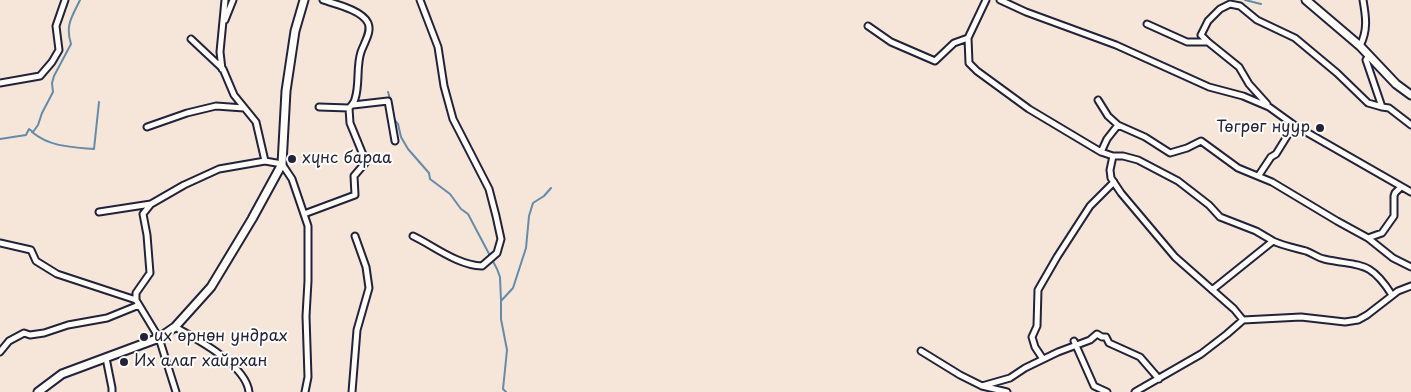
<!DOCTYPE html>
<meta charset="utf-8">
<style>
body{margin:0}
canvas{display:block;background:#f5e6d9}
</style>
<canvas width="1411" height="392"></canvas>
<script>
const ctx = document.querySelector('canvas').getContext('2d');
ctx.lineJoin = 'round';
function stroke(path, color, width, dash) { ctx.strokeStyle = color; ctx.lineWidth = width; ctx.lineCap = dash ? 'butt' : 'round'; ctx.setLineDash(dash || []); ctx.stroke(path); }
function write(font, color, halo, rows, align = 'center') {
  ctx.font = font + ' "Playpen Sans",sans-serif'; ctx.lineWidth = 4; ctx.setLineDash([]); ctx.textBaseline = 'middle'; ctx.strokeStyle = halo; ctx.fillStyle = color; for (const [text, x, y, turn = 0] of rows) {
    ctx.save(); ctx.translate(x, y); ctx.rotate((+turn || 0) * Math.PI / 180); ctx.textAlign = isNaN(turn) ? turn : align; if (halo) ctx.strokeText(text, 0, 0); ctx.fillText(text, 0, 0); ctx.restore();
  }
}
const stream = new Path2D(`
 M1245,0L1261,4
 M388,92L392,105L394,119L398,124L401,137L408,149L429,173L430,179L450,194L461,209L468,214L497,269L500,277L501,301
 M32,132C50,147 71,147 94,149L99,102
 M0,139L26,135L29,129L33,132L38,125L42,113L53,92L52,83L54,76L71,44C65,25 72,17 80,0
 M506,392L503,389L507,350L501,319V301L513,288L526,248L529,216L533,203L544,196L551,188`);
const minor = new Path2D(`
 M1000,0L1026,12L1116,45L1209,87L1243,96L1269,107L1294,125L1411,192
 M225,20L233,0
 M1147,24L1187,42H1208
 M868,26L891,42L935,61L954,43L968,38L986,0
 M968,38L969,63L977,71L1029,109L1101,152
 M191,39L223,69L234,95L256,122L265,161
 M1360,46C1368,30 1366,17 1363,0
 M1369,55L1366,60L1382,107L1389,108L1411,125
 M222,69L220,52L225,0
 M0,83L40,76L52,62L59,50L56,26L65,0
 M1098,100L1108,116L1118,125L1145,137L1170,153L1187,148L1201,141L1238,168L1272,182L1337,221L1368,238L1393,258L1411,267
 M1267,104L1249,84L1239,67L1208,42L1201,35L1208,21L1220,9L1230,4L1240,6L1257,20L1295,38L1337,73L1368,103L1382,107
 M353,105L388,101L395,141
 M319,107L349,108
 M1118,125L1107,139L1101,152L1113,156H1123L1138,160L1178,181L1209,205L1220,217L1256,231L1273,241
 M147,127L187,113L216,106L244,108
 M1113,156L1110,170L1111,178L1121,193L1175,257L1234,309L1243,320
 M1259,175L1271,157L1276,154L1294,125
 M99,212L151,204
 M304,214L355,195L354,176L366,162L350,123L349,108C352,105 354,103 355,99C360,84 356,67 361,52C364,43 372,32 368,23C362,10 335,4 323,0
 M413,236C434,246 457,265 482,266L497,253L501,239L496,216L489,189L453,119L444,86L438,47L420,0
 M1368,238L1382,233L1394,216V196L1395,193L1401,187
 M0,243L31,250L36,261L57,274L136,300
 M1212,290L1273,241C1284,246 1295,248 1306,251C1312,253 1318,258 1324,259C1360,267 1369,259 1392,295
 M175,327C197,339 246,365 249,392
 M1074,341L1094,386L1107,392
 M921,351L960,375L982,386L1007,392
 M0,352L9,341L24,333L30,335L44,333L68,325L107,318L139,305
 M106,358L112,388V392
 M1043,359L1035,347L1032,337L1037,326L1038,290L1057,257L1090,206L1114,182
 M982,386L1010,378L1025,368L1058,352L1090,340L1097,334L1102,337H1106L1109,343L1140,357L1159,379
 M176,392L159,338L136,300V293L150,273L147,235L143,214L151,204L184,185L219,169L265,161L282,164L292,179L308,226V281L306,316L308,377L305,392
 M352,392L357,330L369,288L366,267L355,236
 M1135,392L1201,354L1227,334L1243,320L1301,317L1345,322L1358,320L1367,315L1398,291L1411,286`);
const tertiary = new Path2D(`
 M1306,0L1360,46L1396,84L1411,95
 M38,392L62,374L159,338L175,327L211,287L252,219L282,164L286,91L295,31L304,0`);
const markers = [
 [1320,128,5,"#22223b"],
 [292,159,5,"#22223b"],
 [144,337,5,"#22223b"],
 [124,362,5,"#22223b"]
];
const poiNames = [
 ["Төгрөг нуур",1310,128,"right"],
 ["хүнс бараа",302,159],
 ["их өрнөн ундрах",154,337],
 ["Их алаг хайрхан",134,362]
];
stroke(stream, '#648ba9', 2);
stroke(minor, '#22223b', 9);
stroke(tertiary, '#22223b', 11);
stroke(minor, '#fdfcf7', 5);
stroke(tertiary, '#fdfcf7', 7);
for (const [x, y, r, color] of markers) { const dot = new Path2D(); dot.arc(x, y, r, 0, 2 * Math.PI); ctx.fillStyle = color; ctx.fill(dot); stroke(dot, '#fdfcf7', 2); }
write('16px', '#22223b', '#fdfcf7', poiNames, 'left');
</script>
